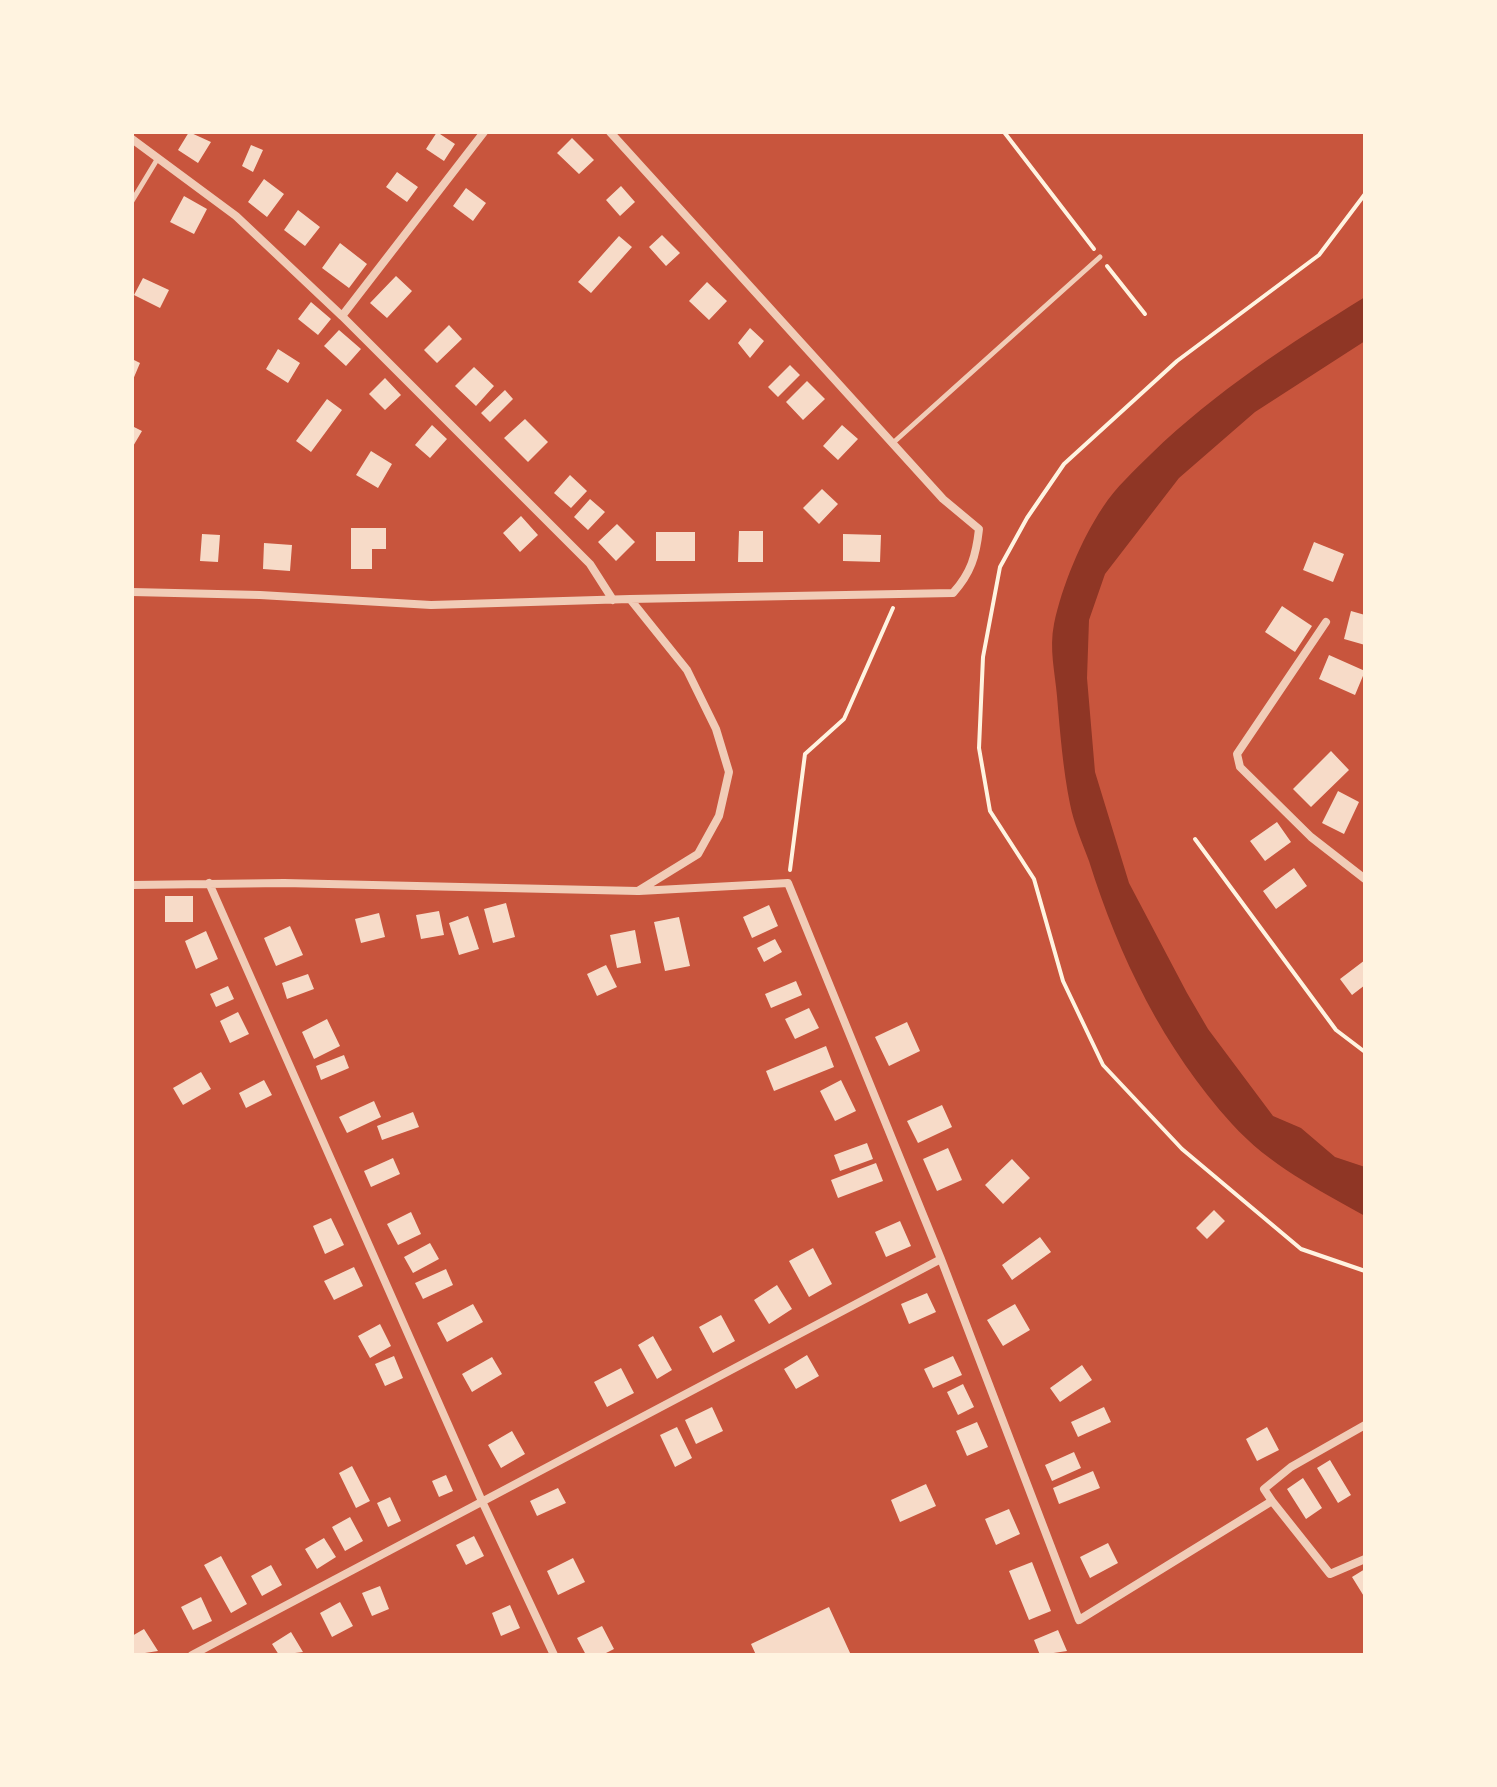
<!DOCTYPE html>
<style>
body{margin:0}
#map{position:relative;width:1497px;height:1787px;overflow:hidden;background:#c8553d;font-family:Ubuntu,sans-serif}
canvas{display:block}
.frame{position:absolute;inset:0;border:134px solid #fff3e0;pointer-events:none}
</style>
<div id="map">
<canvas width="1497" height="1787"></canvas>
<div class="frame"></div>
</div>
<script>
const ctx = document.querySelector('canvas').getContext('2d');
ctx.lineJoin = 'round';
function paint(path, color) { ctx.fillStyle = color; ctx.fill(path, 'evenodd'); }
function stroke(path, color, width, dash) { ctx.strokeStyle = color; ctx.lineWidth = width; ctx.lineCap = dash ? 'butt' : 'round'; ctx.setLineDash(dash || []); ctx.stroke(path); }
const water = new Path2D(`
 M1365,297V341L1255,412L1179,478L1105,574L1089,620L1087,678L1095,772L1129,883L1187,993L1208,1029L1273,1116L1301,1128L1335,1157L1365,1167V1216C1317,1189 1269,1165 1232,1124C1164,1049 1119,957 1089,861C1082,842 1074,824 1070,804C1063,769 1060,732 1057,696C1055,672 1049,649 1054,624C1062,586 1081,540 1103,507C1115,488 1135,470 1151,454C1216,391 1289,344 1365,297Z`);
const building = new Path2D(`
 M189,132L211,142L198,163L178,150Z
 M437,132L455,144L444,161L426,149Z
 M572,138L594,160L579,174L557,153Z
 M251,145L263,150L253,172L242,166Z
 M397,172L418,187L407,202L386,187Z
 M264,179L284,194L267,217L248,202Z
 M621,186L635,202L620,216L606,200Z
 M466,188L486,203L473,221L453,206Z
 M184,196L207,209L194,234L170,222Z
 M298,210L320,227L305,246L284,230Z
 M662,235L680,253L666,266L649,247Z
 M619,236L632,247L591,293L578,282Z
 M340,243L367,264L349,288L322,268Z
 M396,276L412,291L387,318L370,303Z
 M143,278L169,290L160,308L134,295Z
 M707,282L727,301L709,320L689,301Z
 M311,302L331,319L318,335L298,319Z
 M449,325L462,339L437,363L424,350Z
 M750,328L764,341L750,358L738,343Z
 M339,330L361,349L346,366L324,346Z
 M278,349L300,363L288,383L266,369Z
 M132,359L140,363L132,382Z
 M790,365L800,375L778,397L768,387Z
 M474,367L494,386L476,406L455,386Z
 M385,378L401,395L385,410L369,394Z
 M807,381L825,399L803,420L786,402Z
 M505,390L513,399L490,422L481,413Z
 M327,399L342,410L311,452L296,441Z
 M525,419L548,442L528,462L504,438Z
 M432,425L447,439L430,458L415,445Z
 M842,425L858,439L838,460L823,446Z
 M132,426L142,431L132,448Z
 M371,451L392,464L378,488L356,475Z
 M570,475L587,491L571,508L554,493Z
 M822,489L838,504L819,524L803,508Z
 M590,499L605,512L588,530L574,517Z
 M521,516L538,535L520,552L503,533Z
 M617,524L635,542L616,561L598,542Z
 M351,528H386V549H372V569H351Z
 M739,531H763V562H738Z
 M656,532H695V561H656Z
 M202,534L220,535L218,562L200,561Z
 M843,534L881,535L880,562L843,561Z
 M1314,542L1344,554L1333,582L1303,570Z
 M264,543L292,545L290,571L263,569Z
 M1282,606L1312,626L1295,652L1265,632Z
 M1351,611L1365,615V645L1344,639Z
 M1329,655L1365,671L1355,695L1319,679Z
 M1331,751L1349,770L1311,807L1293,789Z
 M1338,791L1359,802L1344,834L1322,823Z
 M1277,822L1291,842L1265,861L1250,841Z
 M1294,868L1307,886L1276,909L1263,891Z
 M165,896H193V922H165Z
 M506,903L515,937L493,943L484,909Z
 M769,905L778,926L752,938L743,917Z
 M439,911L444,935L421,939L416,915Z
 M379,913L385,937L361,943L355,919Z
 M468,916L479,949L459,955L449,923Z
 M679,917L690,966L665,971L654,922Z
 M290,926L303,955L276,966L264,938Z
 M635,930L641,963L617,968L610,935Z
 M206,931L218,959L196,969L185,941Z
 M775,939L782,952L764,962L757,948Z
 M1365,960V985L1352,995L1340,979Z
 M606,965L617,987L597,996L587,974Z
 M308,974L314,989L287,999L282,983Z
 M796,981L802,995L771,1008L765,994Z
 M228,986L234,999L216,1007L210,994Z
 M809,1008L819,1028L795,1039L785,1019Z
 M238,1012L249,1034L230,1043L220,1021Z
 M327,1019L340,1046L314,1059L302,1032Z
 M907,1022L920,1051L889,1066L875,1037Z
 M826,1046L834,1067L774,1091L766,1071Z
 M344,1055L349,1068L321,1080L316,1066Z
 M201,1072L211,1089L183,1105L173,1088Z
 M264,1080L272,1095L246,1108L239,1093Z
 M841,1080L856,1111L835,1121L820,1091Z
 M374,1101L381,1117L347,1133L339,1117Z
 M942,1105L952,1127L918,1143L907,1121Z
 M413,1112L419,1127L382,1140L377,1126Z
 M867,1143L873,1159L840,1171L834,1155Z
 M948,1148L962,1180L937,1191L923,1159Z
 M393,1158L400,1174L371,1187L364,1171Z
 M1012,1159L1030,1178L1003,1204L985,1185Z
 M876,1163L883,1181L838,1198L831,1180Z
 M1214,1210L1225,1221L1207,1239L1196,1228Z
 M411,1212L421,1234L398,1245L387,1224Z
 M331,1218L344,1245L325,1254L313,1226Z
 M900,1221L911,1246L886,1257L875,1232Z
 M1040,1237L1051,1252L1012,1280L1002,1265Z
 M430,1243L439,1259L413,1273L404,1257Z
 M813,1248L832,1284L809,1297L789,1261Z
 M354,1267L363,1286L334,1300L324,1281Z
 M446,1269L453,1285L423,1299L415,1283Z
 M777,1285L792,1309L769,1324L754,1300Z
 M927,1293L936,1312L909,1324L901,1304Z
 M473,1304L483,1322L447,1342L437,1323Z
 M1015,1304L1030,1330L1003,1346L987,1320Z
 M721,1315L735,1341L713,1353L699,1327Z
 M380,1324L391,1346L370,1358L358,1336Z
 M653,1336L672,1370L657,1379L638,1345Z
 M807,1355L819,1376L796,1389L784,1369Z
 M394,1356L403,1378L385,1386L375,1364Z
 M953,1356L962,1375L933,1388L924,1369Z
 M492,1357L502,1374L472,1392L462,1374Z
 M1082,1365L1092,1380L1060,1402L1050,1388Z
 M621,1368L634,1393L607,1407L594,1382Z
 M963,1384L974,1407L958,1415L947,1392Z
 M712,1407L723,1431L696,1444L685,1420Z
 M1104,1407L1111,1422L1078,1437L1071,1422Z
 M977,1422L988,1447L967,1456L956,1431Z
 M677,1427L692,1458L675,1467L660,1435Z
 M1267,1427L1279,1450L1257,1461L1246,1439Z
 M512,1431L525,1454L501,1468L488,1445Z
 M1074,1452L1081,1468L1052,1481L1045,1465Z
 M1330,1460L1351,1495L1338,1503L1317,1468Z
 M352,1466L370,1501L356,1508L339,1473Z
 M1093,1471L1100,1488L1059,1504L1053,1488Z
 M446,1475L453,1491L439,1497L432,1481Z
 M1303,1478L1322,1508L1306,1519L1287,1489Z
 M926,1484L936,1506L900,1522L891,1500Z
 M558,1488L566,1503L537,1516L530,1501Z
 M390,1497L401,1521L388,1527L377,1503Z
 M1009,1509L1020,1534L996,1545L985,1519Z
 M350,1517L363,1541L345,1551L332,1527Z
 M474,1536L484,1556L466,1565L456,1545Z
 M324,1538L336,1557L317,1569L305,1549Z
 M1108,1543L1118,1563L1090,1578L1080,1557Z
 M221,1556L247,1604L231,1613L204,1565Z
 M573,1558L585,1582L558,1595L547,1571Z
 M1032,1562L1051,1611L1029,1620L1009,1571Z
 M271,1565L282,1585L262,1596L251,1576Z
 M1365,1569V1598L1352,1577Z
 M380,1586L389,1609L372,1616L362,1593Z
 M201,1597L212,1621L193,1630L181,1607Z
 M340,1602L353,1626L332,1637L320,1613Z
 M510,1605L520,1628L501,1636L492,1613Z
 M829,1607L851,1655H756L751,1644Z
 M602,1626L614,1649L602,1655H586L577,1638Z
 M144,1629L158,1651L132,1655V1636Z
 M1058,1630L1067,1651L1040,1655L1034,1640Z
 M291,1632L303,1652L279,1655L272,1644Z`);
const path = new Path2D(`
 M1004,132L1094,249
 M1365,194L1319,255L1177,361L1064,464L1027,518L1000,567L983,657L979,748L990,811L1034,879L1063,981L1103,1065L1182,1149L1301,1249L1365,1271
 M1107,266L1145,314
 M1195,839L1336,1030L1365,1052
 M790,870L805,754L844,719L893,608`);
const service = new Path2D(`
 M132,201L158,158
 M894,442L1100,257`);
const minor = new Path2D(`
 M610,132L943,499L979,529C976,556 971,573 953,593L630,599
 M132,139L236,216L342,316L590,564L613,600
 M342,316L484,132
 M132,592L260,595L431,605L630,599L687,670L716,729L729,772L719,816L698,854L638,891L284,883L132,885
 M1326,622L1237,754L1240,767L1311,837L1365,879
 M209,883L481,1499L554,1655
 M639,891L788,883L941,1259L1079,1620L1272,1501L1264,1489L1291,1467L1365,1425
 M1272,1501L1330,1574L1365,1559
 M192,1655L941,1259`);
paint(water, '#8f3625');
paint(building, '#f7dbc8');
stroke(path, '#fff3e0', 4);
stroke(service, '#f1ccb7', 5);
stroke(minor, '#f1ccb7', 8);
</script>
